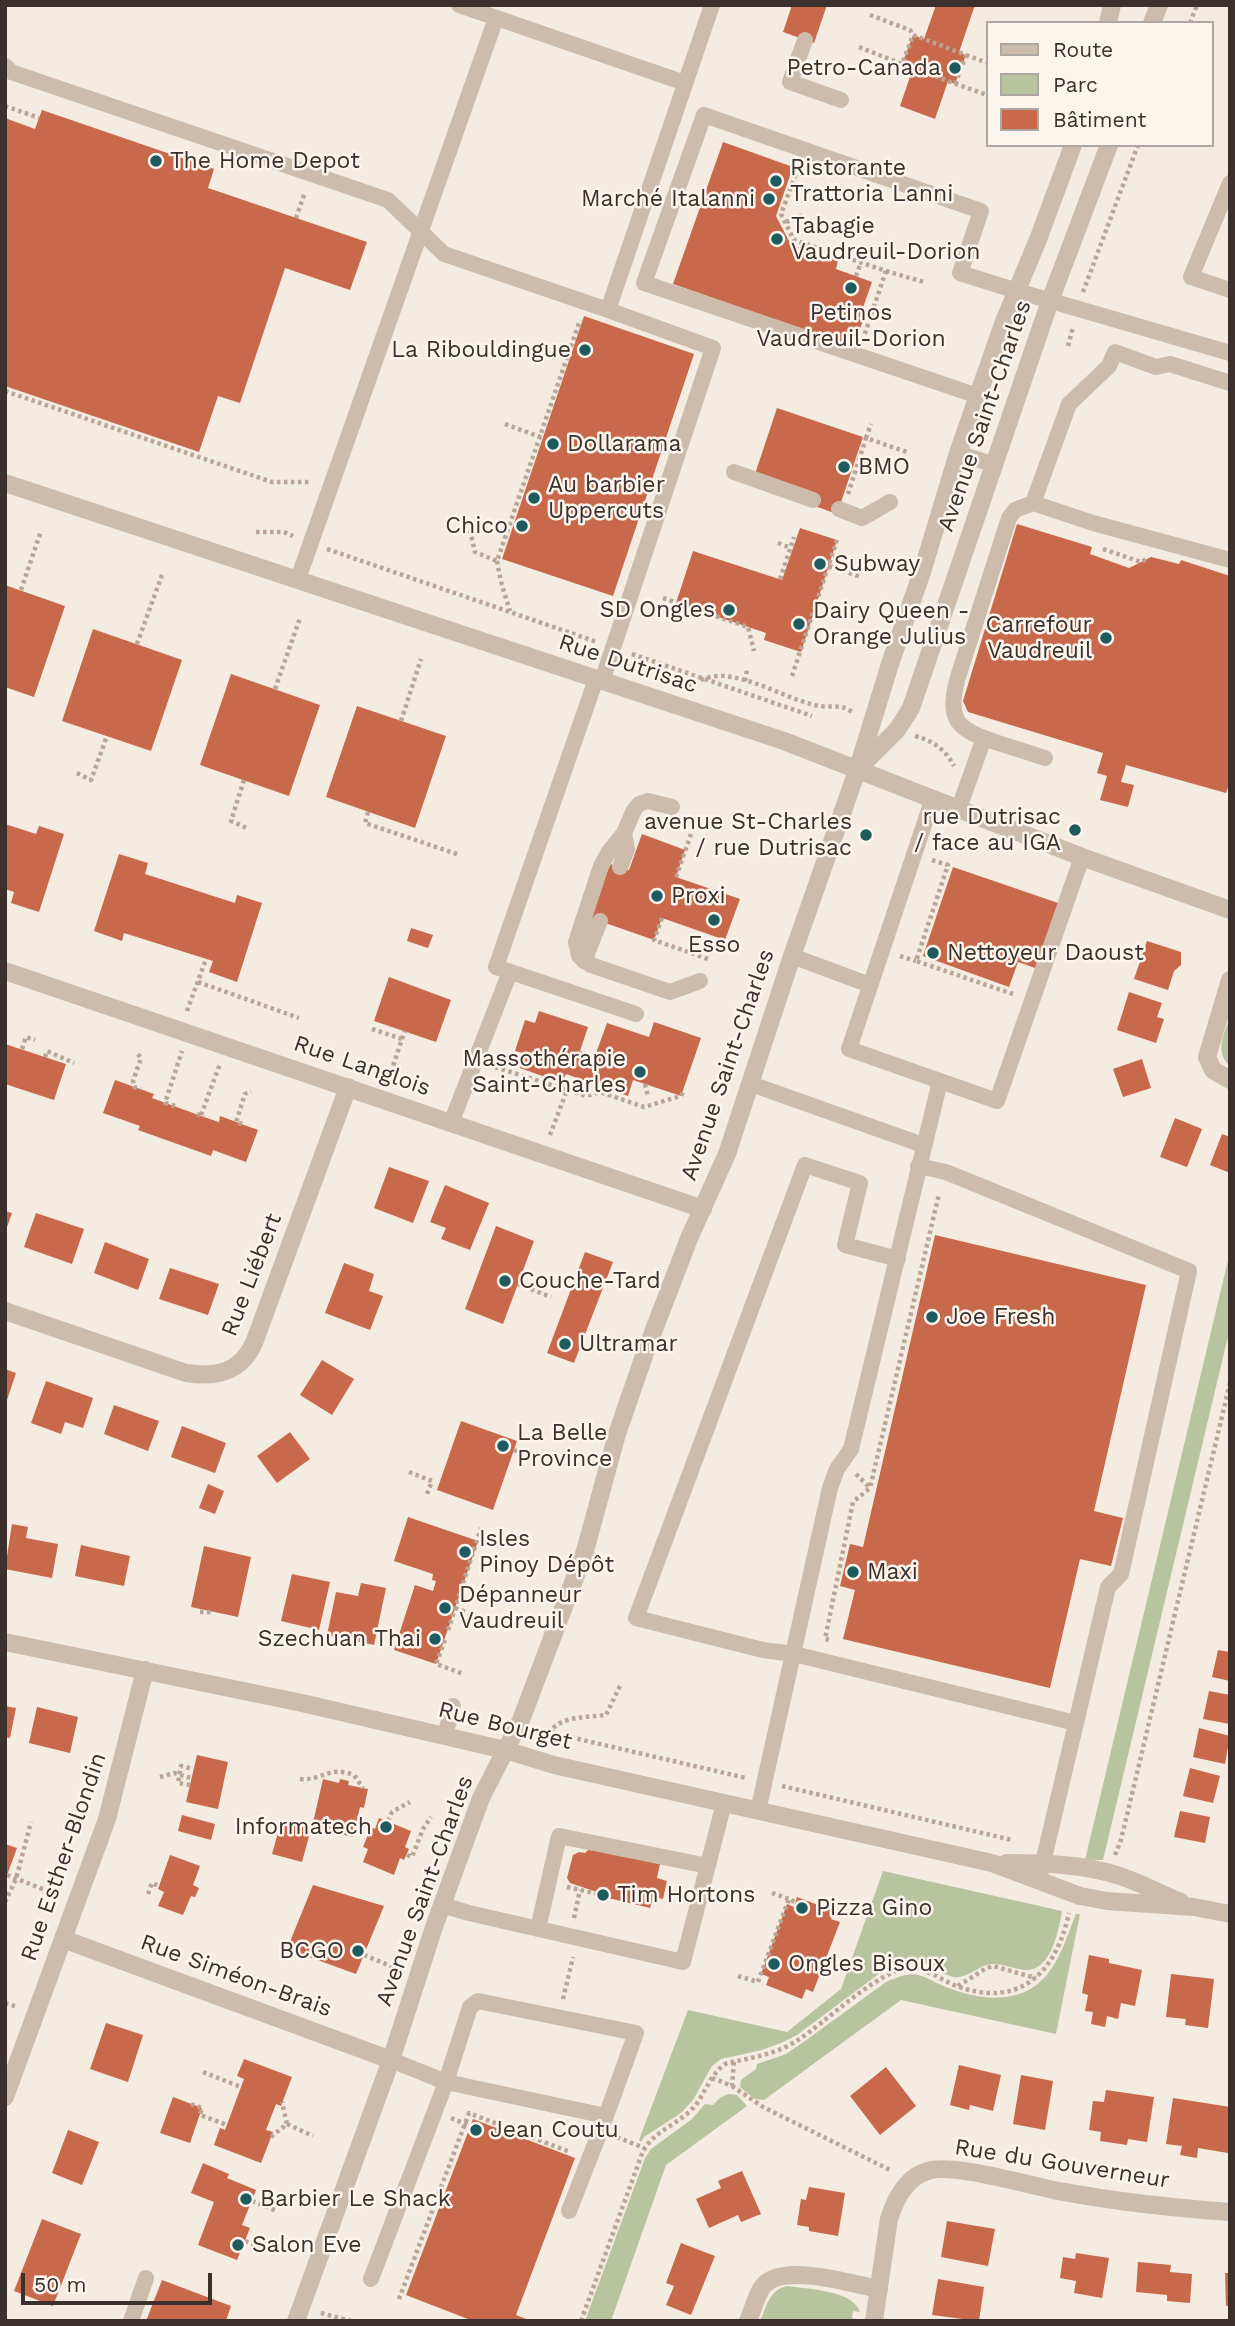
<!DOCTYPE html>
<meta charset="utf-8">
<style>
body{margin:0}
#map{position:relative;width:1235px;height:2326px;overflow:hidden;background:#f4ebe1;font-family:"Work Sans",sans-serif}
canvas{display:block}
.frame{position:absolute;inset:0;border:7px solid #3b302b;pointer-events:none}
.legend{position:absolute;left:986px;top:21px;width:228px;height:126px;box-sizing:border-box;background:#fbf5ee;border:2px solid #aea6a0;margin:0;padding:9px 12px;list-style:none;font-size:21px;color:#3b302b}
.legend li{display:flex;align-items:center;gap:14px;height:35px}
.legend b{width:35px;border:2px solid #aea6a0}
.scale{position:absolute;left:21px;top:2273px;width:191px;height:32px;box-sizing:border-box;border:4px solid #3b302b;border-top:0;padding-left:9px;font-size:21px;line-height:24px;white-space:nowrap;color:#3b302b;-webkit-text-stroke:5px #fbf5ee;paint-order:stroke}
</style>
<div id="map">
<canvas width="1235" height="2326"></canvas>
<div class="frame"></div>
<ul class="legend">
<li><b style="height:9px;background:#cdbbac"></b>Route</li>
<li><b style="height:19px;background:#b8c4a0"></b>Parc</li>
<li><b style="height:19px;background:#c8694b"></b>Bâtiment</li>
</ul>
<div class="scale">50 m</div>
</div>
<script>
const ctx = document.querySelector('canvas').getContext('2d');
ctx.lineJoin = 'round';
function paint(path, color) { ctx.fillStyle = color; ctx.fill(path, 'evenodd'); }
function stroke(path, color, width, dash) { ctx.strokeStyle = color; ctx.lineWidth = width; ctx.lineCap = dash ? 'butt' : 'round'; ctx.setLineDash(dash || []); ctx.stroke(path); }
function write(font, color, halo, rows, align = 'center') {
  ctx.font = font + ' "Work Sans",sans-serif'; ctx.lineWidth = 5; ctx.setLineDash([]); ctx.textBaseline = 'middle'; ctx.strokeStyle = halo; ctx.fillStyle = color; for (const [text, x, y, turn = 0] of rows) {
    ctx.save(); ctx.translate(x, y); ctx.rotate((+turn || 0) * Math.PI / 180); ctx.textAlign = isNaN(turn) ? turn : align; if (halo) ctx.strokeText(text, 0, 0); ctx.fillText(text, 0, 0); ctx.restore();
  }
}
const green = new Path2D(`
 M1230,1017V1066C1214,1052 1224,1034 1230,1017Z
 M1230,1252V1328L1103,1860H1085Z
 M883,1871L1062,1911C1059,1929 1051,1972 1025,1970C1014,1969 1004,1964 993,1964C979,1964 967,1980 953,1977C942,1974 929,1965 919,1960L888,1967L797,2035L783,2042L762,2050L721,2059L712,2066L693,2100L681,2113L644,2137L641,2142L639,2140L688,2010L787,2032L841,1989Z
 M1076,1914H1080L1056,2034L901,2000L764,2100L755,2099L740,2087L741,2080L756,2069L757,2064L786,2054L805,2041L886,1982C918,1968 917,1975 946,1987C981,2001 1024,2006 1049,1972C1062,1955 1068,1933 1076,1914Z
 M729,2094L737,2095L747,2106L666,2165L611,2321H585L645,2158L651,2149L692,2119L705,2104L713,2105L721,2097Z
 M787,2286C807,2289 853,2290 860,2312L853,2311L852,2318L859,2321H760C767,2306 769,2290 787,2286Z`);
const building = new Path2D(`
 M792,5H827L814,43L783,32Z
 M936,5H975L959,52L966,55L955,84L948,81L935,119L900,106L913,68L902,64L913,35L924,39Z
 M42,110L214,169L208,188L367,242L350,290L285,268L240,403L218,396L199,452L5,386V118L35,129Z
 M723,142L793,167L776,216L791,245L838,261L836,269L872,282L859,319L863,320L854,347L673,284Z
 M584,316L694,354L613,596L502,559Z
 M777,408L863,437L837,514L812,505L755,474Z
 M1017,524L1092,547L1090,554L1129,568L1151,557L1179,564L1181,560L1230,576V781L1226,793L1126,765L1121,782L1134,785L1128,807L1100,800L1107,776L1097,773L1103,753L968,712L963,701Z
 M800,528L837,540L801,652L764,640L766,633L676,603L693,551L782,580Z
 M5,585L65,606L34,697L5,687Z
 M93,629L182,660L151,751L62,721Z
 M231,674L320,705L289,796L200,765Z
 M357,706L446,736L415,828L326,797Z
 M5,824L36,834L39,826L64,834L39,912L11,903L14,892L5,889Z
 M642,834L685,850L676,877L740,899L725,940L662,918L654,940L591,918L610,864L629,870Z
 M119,854L148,863L145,874L235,903L237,895L262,903L237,982L209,972L213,961L124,933L122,941L94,931Z
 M953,867L1061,904L1038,969L1018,962L1009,987L923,956Z
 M411,928L433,935L428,948L407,941Z
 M1147,941L1181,952V965L1174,971L1168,990L1134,979Z
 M389,977L451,1000L436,1042L374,1021Z
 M1129,992L1162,1003L1157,1017L1164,1019L1156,1043L1117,1030Z
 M539,1011L588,1027L580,1051L595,1056L607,1023L649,1037L654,1022L701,1038L681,1096L633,1080L628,1096L566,1074L562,1083L520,1068L526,1054L515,1051L525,1020L535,1023Z
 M5,1044L66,1064L54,1100L5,1084Z
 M1142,1059L1151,1088L1123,1097L1113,1069Z
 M115,1080L154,1094L152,1098L204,1117L219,1122L220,1116L258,1130L246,1162L213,1150L211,1156L138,1130L140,1126L103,1113Z
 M1175,1118L1202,1129L1187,1167L1160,1157Z
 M1222,1134L1230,1137V1173L1210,1165Z
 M389,1167L429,1181L413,1223L374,1208Z
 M445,1185L489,1203L470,1250L441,1239L446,1228L430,1222Z
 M5,1211L12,1213L6,1230H5Z
 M36,1213L84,1229L72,1264L24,1247Z
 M496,1226L534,1241L503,1324L465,1309Z
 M935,1235L1146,1285L1094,1511L1123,1518L1111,1566L1080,1559L1050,1688L843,1639L855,1590L840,1586L850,1544L863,1547Z
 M105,1242L149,1259L138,1290L94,1273Z
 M585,1252L613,1262L574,1363L547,1353Z
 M344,1263L374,1274L369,1291L383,1296L370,1330L325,1313Z
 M170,1268L219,1284L208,1315L159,1299Z
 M322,1360L354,1379L332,1415L300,1395Z
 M5,1369L16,1373L6,1403H5Z
 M46,1381L93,1398L83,1428L65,1422L61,1434L31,1423Z
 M114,1405L159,1421L148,1451L104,1434Z
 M461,1421L517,1441L493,1510L437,1490Z
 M182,1426L226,1443L215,1473L171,1457Z
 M290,1432L310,1459L277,1483L257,1456Z
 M208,1484L224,1491L215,1514L199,1508Z
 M408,1517L478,1541L436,1664L394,1650L415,1585L433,1591L436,1581L432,1580L433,1574L394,1561Z
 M12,1524L28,1527L26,1538L58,1544L52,1578L5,1569Z
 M81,1545L130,1556L124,1586L75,1576Z
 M204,1546L251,1557L238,1617L191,1607Z
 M292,1574L330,1582L319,1630L281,1621Z
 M361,1583L386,1588L374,1645L327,1635L336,1592L358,1596Z
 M1218,1650L1230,1652V1681L1212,1677Z
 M1209,1691L1230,1695V1724L1203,1719Z
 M5,1706L16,1708L10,1738L5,1737Z
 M37,1707L78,1717L70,1753L29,1743Z
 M1199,1728L1230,1736L1225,1764L1193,1757Z
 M197,1755L228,1762L218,1809L186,1802Z
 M1190,1768L1220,1776L1213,1803L1183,1796Z
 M323,1779L339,1783L340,1779L349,1781L348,1785L368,1789L364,1808L360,1807L353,1837L312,1827Z
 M1180,1811L1210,1817L1205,1843L1174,1837Z
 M182,1815L215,1824L211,1840L178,1831Z
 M379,1818L411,1831L405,1847L409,1849L404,1860L400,1858L394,1875L363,1862L368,1849L363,1847L371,1827L375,1829Z
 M281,1822L311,1829L302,1862L272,1854Z
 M5,1844L17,1848L6,1878H5Z
 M590,1848L660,1864L657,1878L667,1881L663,1899L653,1897L650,1908L600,1896L597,1892L570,1883L567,1878L573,1855L579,1852L585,1853Z
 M170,1855L200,1866L193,1885L199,1888L195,1897L191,1896L183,1915L158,1906L164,1892L158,1889Z
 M313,1885L384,1906L356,1974L287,1949Z
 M797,1897L834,1911L831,1919L840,1922L813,1992L806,1989L802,1999L766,1985L769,1977L761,1974L787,1904L794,1907Z
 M1089,1955L1109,1959V1963L1142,1970L1135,2006L1121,2003L1118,2019L1107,2016L1105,2027L1091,2024L1093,2012L1085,2011L1088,1995L1082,1993Z
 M1171,1974L1214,1979L1208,2028L1185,2025L1186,2019L1166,2017Z
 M106,2023L143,2035L128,2082L90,2069Z
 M244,2059L292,2077L281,2106L276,2104L266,2130L273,2132L261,2163L214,2145L220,2128L225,2130L244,2079L237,2076Z
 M959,2065L1001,2075L993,2111L970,2105L969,2110L950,2105Z
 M886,2067L916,2106L880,2135L850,2096Z
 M1021,2075L1053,2081L1045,2130L1013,2124Z
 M1106,2090L1154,2097L1147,2142L1128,2139L1127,2145L1100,2141L1101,2132L1089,2130L1093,2101L1104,2102Z
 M173,2097L202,2108L190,2143L160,2133Z
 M1173,2098L1230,2107L1228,2153L1198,2148L1197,2158L1180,2155L1182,2146L1166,2144Z
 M473,2119L575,2158L516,2315L531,2321H473L406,2295Z
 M68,2130L99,2142L82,2185L52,2173Z
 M203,2163L229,2174L227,2178L256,2190L242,2225L250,2228L237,2260L198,2245L214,2202L191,2193Z
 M742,2171L761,2214L741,2222L738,2215L709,2228L696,2199L721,2188L718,2181Z
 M809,2187L845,2193L838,2236L809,2231V2227L797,2225L801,2199L806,2200Z
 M42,2219L81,2234L53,2306L14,2291Z
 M947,2221L995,2229L988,2266L941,2257Z
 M681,2243L715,2256L691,2315L666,2305L674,2286L666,2283Z
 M1076,2253L1109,2258L1102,2298L1074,2293L1076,2281L1060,2278L1063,2257L1075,2259Z
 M1138,2262L1171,2265L1170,2272L1192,2274L1190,2303L1167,2301V2295L1136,2292Z
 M1225,2273H1230V2306H1226Z
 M938,2279L984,2287L979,2321L932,2315Z
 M162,2280L231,2306L226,2321H146Z`);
const path = new Path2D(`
 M870,15L910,30L913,35
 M1190,23L1197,5
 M859,47L902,64
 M966,55L988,63
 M955,84L966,55L913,35L902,64L948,81L987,95
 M5,106L39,118
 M798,168L781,214L794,240L886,271L863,339
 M296,218L305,192
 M786,222L803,215
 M886,271L924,282
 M856,276L861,262
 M1083,292L1138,145
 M1068,346L1073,327
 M5,391L272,482H311
 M505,424L543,438
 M866,438L871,424
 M848,494L866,438L907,452
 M470,530L475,552L497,561L580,320
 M256,532H284L293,536
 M778,543L791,548
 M327,549L597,642
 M1103,549L1141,562L1148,558
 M497,561L501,582L510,611
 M829,566L861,577
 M780,579L794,537
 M21,590L41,531
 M663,598L748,627L754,651
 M817,603L848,614
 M137,644L163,572
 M632,654L812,716
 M792,676L837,540
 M745,681L747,670
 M688,686C699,680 711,675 724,676C755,679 784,697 814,705C829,709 843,702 854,714
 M275,689L300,618
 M401,721L421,659
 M915,736C933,741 945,749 954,766
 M77,773L91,780L107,736
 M244,780L231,821L247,828
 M368,812L365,823L460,855
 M932,860L948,865L916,961L1013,994
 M676,877L697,817
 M662,918L654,940L708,959
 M900,956L916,961
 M198,982L299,1018
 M187,1011L206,959
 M372,1029L402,1039L388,1081
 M402,1039L405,1031
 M22,1049L26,1037L35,1040
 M138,1054L141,1058L133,1081L134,1087L141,1089
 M45,1057L47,1051L74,1063
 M495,1067L567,1090
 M645,1084L648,1096
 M577,1094L582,1080
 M175,1106L165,1103L182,1051
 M197,1114L204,1117
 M201,1115L220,1064
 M242,1124L236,1122L245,1094L251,1091
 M550,1135L567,1090L586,1096L600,1092L644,1107L681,1096L683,1092
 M518,1284L551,1297
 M514,1450L531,1458
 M409,1472L432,1481L427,1494
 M856,1474L870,1488
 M455,1608L482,1618
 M200,1612H213
 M448,1630L481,1528
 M445,1640L436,1664L464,1674
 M829,1640L825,1639L853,1502L870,1488L939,1194
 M620,1686L606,1715C590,1717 560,1716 551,1731L557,1734L746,1778
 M160,1777L174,1773L191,1778
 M300,1779C323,1781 328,1765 354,1775L363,1788
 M190,1785L178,1783L181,1766L193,1769
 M782,1786L1012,1840
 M388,1821L392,1812L410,1802
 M407,1855L412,1857L423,1829L431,1817
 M1115,1855L1121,1840L1230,1383
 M7,1875L58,1895
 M567,1887L598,1894
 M772,1893L789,1899
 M148,1894L152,1883L159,1886
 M5,1902L16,1879L31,1822
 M574,1918L580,1890
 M364,1955L398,1969
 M738,1976L758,1982L789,1899L795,1902
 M958,1986L985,1969L993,1966L1036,1978
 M563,1999L573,1957
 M5,2003L18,2007
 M203,2072L241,2087
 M712,2078L732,2086L734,2061
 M732,2086L763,2107L892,2171
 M191,2104L202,2108L200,2115L227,2125
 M451,2118L470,2126
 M287,2124L313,2136
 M271,2137L287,2124L282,2102
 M617,2137L644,2148
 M252,2201L277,2211
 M245,2241L264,2249
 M399,2299L469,2113L570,2152
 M321,2313L351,2321
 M581,2321L643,2151C654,2131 679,2124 694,2107C706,2093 710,2073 727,2063C751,2058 777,2054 798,2040C827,2021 867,1981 899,1970C920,1963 936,1977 954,1985C1018,2010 1056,1974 1069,1913`);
const service = new Path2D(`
 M459,5L685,83
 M805,40L790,82L841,100
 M5,66L11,72L388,200L444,254L608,310L712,5
 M1230,183L1191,277L1230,290
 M1230,383L1170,364L1156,367L1115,352L1109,366L1069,404L1033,503L1093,523L1230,560
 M978,396L644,283L704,115L981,211L960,273L1017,291L1230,353
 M958,453L995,465
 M734,472L813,500
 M1033,503L1015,510L1009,518L958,677C945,722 959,730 998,743C1014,748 1030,753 1045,758
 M839,509L862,518L890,502
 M298,579L496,18
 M596,679L496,967L636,1014
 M602,681L713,348L608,310
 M933,798L849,1049L997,1101L1082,857
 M672,807L648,801L639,804L634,810L624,833L608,853L601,866L576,942L579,956L591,965L670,992L700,981
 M959,808L984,738
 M620,867L627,849L624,833
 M792,956L870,985
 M584,961L600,921
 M751,1084L923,1145
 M451,1123L510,972
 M918,1166L946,1172L1189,1271L1121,1574L1108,1587L1076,1723
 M898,1259L845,1245L860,1183L805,1165L636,1618L763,1650L794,1654L1076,1723L1040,1875
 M445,1735L453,1706
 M758,1811L830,1488L837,1469L851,1449L940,1081
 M442,1905L469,1913L683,1962L724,1803
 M538,1929L559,1836L708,1866
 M569,2211L606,2116L446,2082L470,2007L478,2001L636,2033L606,2116
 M371,2279L446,2082L391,2060
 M131,2321L146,2278`);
const minor = new Path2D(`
 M5,483L784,741L1082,857L1230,910
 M5,971L703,1209
 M1230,980L1207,1057L1213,1070L1230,1080
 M5,1311L186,1373C216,1378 241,1372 254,1343L348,1087
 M5,1642L302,1703L505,1750
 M63,1939L391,2060
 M5,2097L107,1819L145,1670
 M748,2321C753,2310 756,2295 763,2286C783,2262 852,2284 879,2289
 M874,2321L889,2219C895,2200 906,2177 928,2171C953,2162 1034,2187 1064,2192C1119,2202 1174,2208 1230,2212`);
const tertiary = new Path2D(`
 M1108,23L1112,5
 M1152,23L1159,5
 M861,766L897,730L911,708L1050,301L1109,145
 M505,1750L554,1765L992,1863L1080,1896L1107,1901L1194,1907L1230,1914
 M1006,1863C1045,1863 1083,1864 1120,1876C1141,1883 1161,1894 1181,1902
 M296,2321L391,2060L434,1927L481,1798L521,1720L585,1551L617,1434L645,1353L690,1236L727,1154L792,956L858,768L890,664L922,572L958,453L1003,324L1039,237L1073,145`);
const markers = [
 [955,68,7,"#1f5a5e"],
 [156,161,7,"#1f5a5e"],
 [776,181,7,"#1f5a5e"],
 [769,199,7,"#1f5a5e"],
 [777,239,7,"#1f5a5e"],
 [851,288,7,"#1f5a5e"],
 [585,350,7,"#1f5a5e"],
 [553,444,7,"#1f5a5e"],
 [844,467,7,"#1f5a5e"],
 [534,498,7,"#1f5a5e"],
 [522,526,7,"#1f5a5e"],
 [820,564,7,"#1f5a5e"],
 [729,610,7,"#1f5a5e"],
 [799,624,7,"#1f5a5e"],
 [1106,638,7,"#1f5a5e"],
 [1075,830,7,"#1f5a5e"],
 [866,835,7,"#1f5a5e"],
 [657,896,7,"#1f5a5e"],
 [714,920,7,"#1f5a5e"],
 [933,953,7,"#1f5a5e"],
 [640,1072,7,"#1f5a5e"],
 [505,1281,7,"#1f5a5e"],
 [932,1317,7,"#1f5a5e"],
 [565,1344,7,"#1f5a5e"],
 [503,1446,7,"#1f5a5e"],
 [465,1552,7,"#1f5a5e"],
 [853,1572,7,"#1f5a5e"],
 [445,1608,7,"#1f5a5e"],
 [435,1639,7,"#1f5a5e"],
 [386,1827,7,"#1f5a5e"],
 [603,1895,7,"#1f5a5e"],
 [802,1908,7,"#1f5a5e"],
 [358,1951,7,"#1f5a5e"],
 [774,1964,7,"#1f5a5e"],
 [476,2130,7,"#1f5a5e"],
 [246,2199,7,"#1f5a5e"],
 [238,2245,7,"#1f5a5e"]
];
const poiNames = [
 ["Petro-Canada",941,68,"right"],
 ["The Home Depot",170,161],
 ["Ristorante",790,168],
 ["Trattoria Lanni",790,194],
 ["Marché Italanni",755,199,"right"],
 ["Tabagie",791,226],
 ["Vaudreuil-Dorion",791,252],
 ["Petinos",851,313,"center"],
 ["Vaudreuil-Dorion",851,339,"center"],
 ["La Ribouldingue",571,350,"right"],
 ["Dollarama",567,444],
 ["BMO",858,467],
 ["Au barbier",548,485],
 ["Uppercuts",548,511],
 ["Chico",508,526,"right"],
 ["Subway",834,564],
 ["SD Ongles",715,610,"right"],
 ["Dairy Queen -",813,611],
 ["Orange Julius",813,637],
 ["Carrefour",1092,625,"right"],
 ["Vaudreuil",1092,651,"right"],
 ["rue Dutrisac",1061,817,"right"],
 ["/ face au IGA",1061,843,"right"],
 ["avenue St-Charles",852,822,"right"],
 ["/ rue Dutrisac",852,848,"right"],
 ["Proxi",671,896],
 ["Esso",714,945,"center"],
 ["Nettoyeur Daoust",947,953],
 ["Massothérapie",626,1059,"right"],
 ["Saint-Charles",626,1085,"right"],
 ["Couche-Tard",519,1281],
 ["Joe Fresh",946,1317],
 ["Ultramar",579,1344],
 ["La Belle",517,1433],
 ["Province",517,1459],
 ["Isles",479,1539],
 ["Pinoy Dépôt",479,1565],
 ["Maxi",867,1572],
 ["Dépanneur",459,1595],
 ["Vaudreuil",459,1621],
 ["Szechuan Thai",421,1639,"right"],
 ["Informatech",372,1827,"right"],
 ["Tim Hortons",617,1895],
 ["Pizza Gino",816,1908],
 ["BCGO",344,1951,"right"],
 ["Ongles Bisoux",788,1964],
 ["Jean Coutu",490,2130],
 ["Barbier Le Shack",260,2199],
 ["Salon Eve",252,2245]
];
const streetNames = [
 ["Avenue Saint-Charles",985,416,-71],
 ["Rue Dutrisac",628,664,18],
 ["Avenue Saint-Charles",728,1065,-71],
 ["Rue Langlois",362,1066,19],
 ["Rue Liébert",252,1275,-69],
 ["Rue Bourget",505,1726,14],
 ["Rue Esther-Blondin",64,1857,-71],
 ["Avenue Saint-Charles",425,1891,-70],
 ["Rue Siméon-Brais",236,1976,20],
 ["Rue du Gouverneur",1062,2164,9]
];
paint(green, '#b8c4a0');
paint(building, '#c8694b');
stroke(path, '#b9a596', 4.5, [3.5, 3.5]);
stroke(service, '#cdbbac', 16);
stroke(minor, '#cdbbac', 18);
stroke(tertiary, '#cdbbac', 18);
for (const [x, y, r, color] of markers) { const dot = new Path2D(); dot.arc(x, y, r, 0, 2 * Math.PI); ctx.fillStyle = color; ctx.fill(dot); stroke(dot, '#fbf5ee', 2.5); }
write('23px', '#3b302b', '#fbf5ee', poiNames, 'left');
write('23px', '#3b302b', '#fbf5ee', streetNames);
</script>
